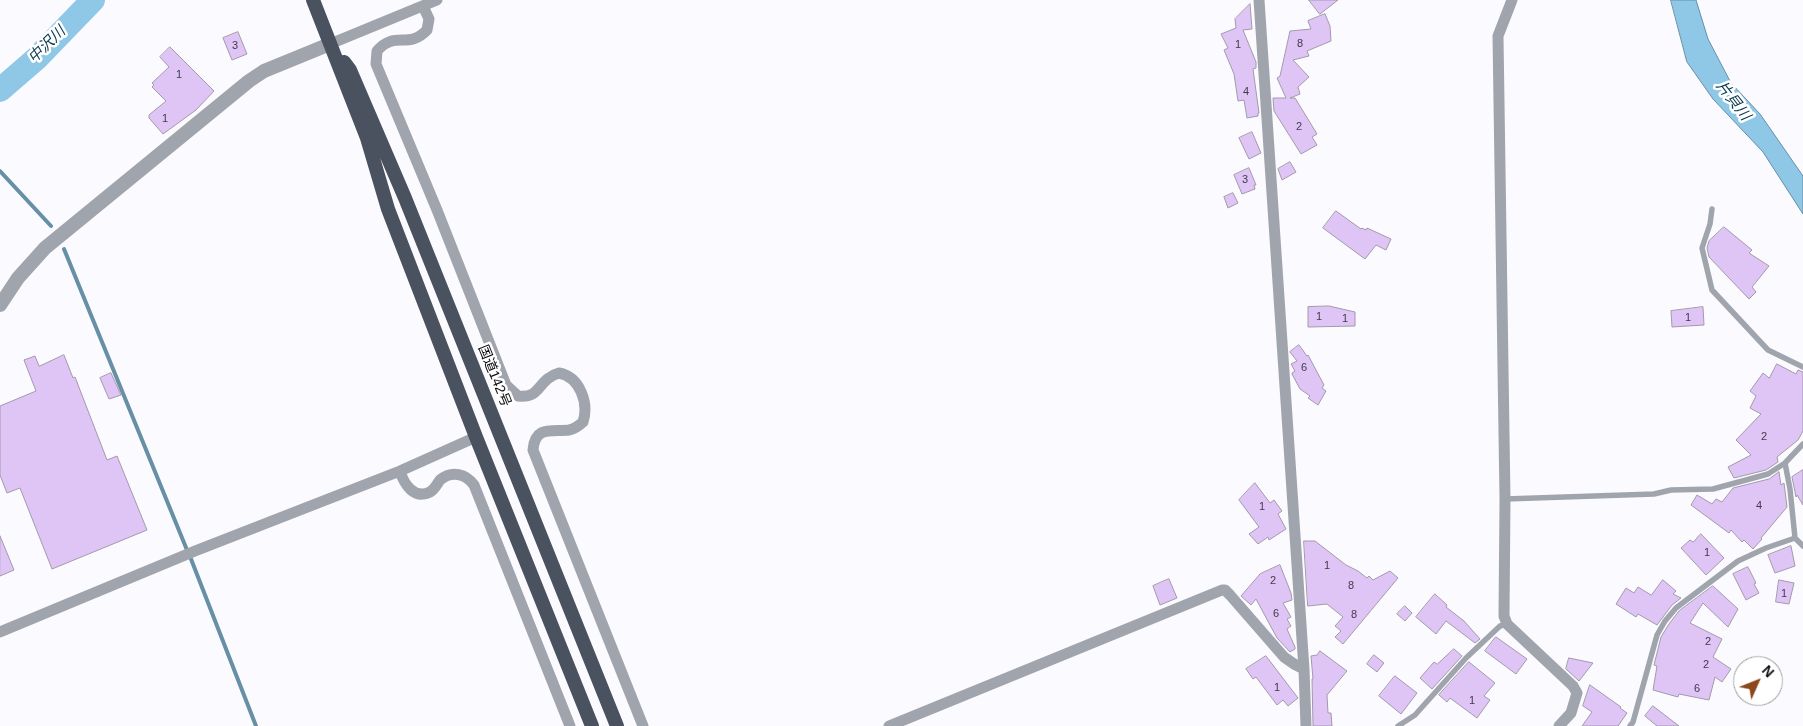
<!DOCTYPE html>
<meta charset="utf-8">
<style>
body{margin:0}
#map{position:relative;width:1803px;height:726px;overflow:hidden;background:#fbfbff;font-family:Helvetica,sans-serif}
canvas{display:block}
.north{position:absolute;left:1733px;top:656px;width:50px;height:50px;box-sizing:border-box;background:#fff;border:1px solid #9d9da0;border-radius:50%;rotate:46deg;font-size:14px;font-weight:700;line-height:20px;text-align:center;color:#0b0b11}
.north::after{content:'';display:block;margin:auto;width:18px;height:22px;background:#8c481b;clip-path:polygon(50% 0,100% 100%,50% 72%,0 100%)}
</style>
<div id="map">
<canvas width="1803" height="726"></canvas>
<div class="north">N</div>
</div>
<script>
const ctx = document.querySelector('canvas').getContext('2d');
ctx.lineJoin = 'round';
function paint(path, color) { ctx.fillStyle = color; ctx.fill(path, 'evenodd'); }
function stroke(path, color, width, dash) { ctx.strokeStyle = color; ctx.lineWidth = width; ctx.lineCap = dash ? 'butt' : 'round'; ctx.setLineDash(dash || []); ctx.stroke(path); }
function write(font, color, halo, rows, align = 'center') {
  ctx.font = font + ' Helvetica,"Noto Sans JP",sans-serif'; ctx.lineWidth = 5; ctx.setLineDash([]); ctx.textBaseline = 'middle'; ctx.strokeStyle = halo; ctx.fillStyle = color; for (const [text, x, y, turn = 0] of rows) {
    ctx.save(); ctx.translate(x, y); ctx.rotate((+turn || 0) * Math.PI / 180); ctx.textAlign = isNaN(turn) ? turn : align; if (halo) ctx.strokeText(text, 0, 0); ctx.fillText(text, 0, 0); ctx.restore();
  }
}
const water = new Path2D(`
 M1671,0H1696L1708,39L1731,83L1760,114L1803,176V214L1763,152L1713,99L1687,62Z`);
const stream = new Path2D(`
 M0,171L51,226
 M64,249L187,550
 M191,559L256,726`);
const river = new Path2D(`
 M0,90L37,58L93,0`);
const building = new Path2D(`
 M1309,0H1338L1320,14Z
 M1250,4L1252,29L1243,30L1256,62V68L1253,69L1259,113H1258V116L1247,118L1244,100L1238,101L1234,74L1224,50L1228,48L1221,34L1236,28L1235,19Z
 M1325,14L1330,26L1331,41L1307,51L1309,56L1293,60L1309,77L1298,87L1300,94L1290,98H1295L1317,134L1312,137L1317,145L1301,154L1274,111L1273,98H1286L1277,78L1280,76L1290,31L1311,29L1308,21Z
 M238,32L247,54L232,60L223,38Z
 M170,47L214,91L196,110L163,134L149,118V115L166,101L152,87L154,85L152,83L169,67L160,57Z
 M1252,132L1261,153L1249,159L1239,138Z
 M1290,162L1296,172L1282,180L1278,169Z
 M1249,168L1256,185H1254L1255,189L1242,194L1234,175Z
 M1233,193L1238,203L1228,208L1224,197Z
 M1336,211L1361,229L1362,228L1366,230L1367,228L1391,239L1386,250L1376,245L1365,259L1323,228Z
 M1724,227L1752,250L1749,253L1769,266L1752,287L1756,292L1749,299L1709,257L1707,248L1709,241Z
 M1329,306L1355,312V326L1308,327V307Z
 M1703,307L1704,325L1672,327L1671,311Z
 M1299,345L1307,356L1308,355L1324,385L1322,388L1326,391L1318,405L1308,398L1310,396L1300,389L1292,374V373L1295,371L1291,364L1297,361L1290,352Z
 M64,355L73,378L75,377L107,460L117,456L147,530L52,569L20,488L7,493L0,475V406L36,391L24,360L35,356L39,366Z
 M1777,364L1796,374L1798,370L1803,372V431L1798,440L1777,457L1778,462L1766,470L1734,478L1728,467L1751,455L1736,440L1761,414L1750,408L1756,396L1750,391L1763,373L1769,378Z
 M111,373L121,395L109,399L100,378Z
 M1803,470V505L1797,495L1796,497L1792,477Z
 M1779,472L1781,485L1784,483L1787,507L1761,538L1762,539L1753,549L1744,540L1742,542L1731,530L1729,533L1691,505L1697,495L1712,504L1716,499L1722,502L1733,488L1769,479Z
 M1255,483L1270,503L1274,500L1282,511L1278,514L1286,529L1269,540L1268,537L1258,544L1249,534L1259,527L1239,500Z
 M1701,534L1724,558L1706,575L1681,548L1690,540L1693,542Z
 M0,536L14,570L0,576Z
 M1304,541H1315L1346,565L1358,571L1367,578L1369,576L1373,580L1390,571L1398,578L1343,644L1335,637L1341,631L1335,626L1343,617L1327,604L1308,606Z
 M1791,546L1795,566L1775,573L1768,555Z
 M1280,565L1291,593L1292,600L1283,603L1291,617L1287,619L1291,626L1287,629L1295,647V649L1290,652L1277,638L1256,599L1251,605L1241,596L1260,574Z
 M1748,567L1756,583L1754,584L1759,593L1746,600L1733,574Z
 M1169,579L1177,598L1160,605L1153,586Z
 M1663,580L1676,591L1673,594L1681,598L1672,605L1657,625L1638,614L1636,617L1616,604L1626,588L1634,593L1638,587L1651,595Z
 M1779,580L1794,583L1789,604L1776,602Z
 M1713,586L1738,609L1728,627L1703,603L1690,623L1722,639L1713,657L1731,669L1722,682L1715,677L1709,700L1679,694L1678,697L1653,690L1657,666L1654,665L1661,637L1669,624L1679,611Z
 M1435,594L1447,605L1446,607L1464,621L1480,639L1475,643L1446,621L1436,634L1416,617Z
 M1405,606L1412,613L1405,621L1397,614Z
 M1496,637L1527,659L1516,674L1485,651Z
 M1454,649L1462,656L1432,689L1420,678L1434,662L1437,664Z
 M1320,651L1347,671L1327,695L1328,713H1331L1332,726H1313L1312,679H1313L1311,656L1317,655Z
 M1374,655L1384,663L1377,672L1367,664Z
 M1266,656L1298,698L1288,706L1283,700L1277,705L1256,677L1253,679L1246,669Z
 M1569,658L1593,663L1579,681L1566,669Z
 M1469,662L1495,683L1484,696L1490,700L1477,718L1450,698L1447,702L1439,695Z
 M1395,676L1417,693L1401,714L1379,696Z
 M1590,685L1621,707L1620,708L1627,713L1618,726H1582L1592,712L1583,706Z
 M1653,706L1679,726H1657L1645,716Z`);
const service = new Path2D(`
 M1712,209L1710,224L1702,248L1712,290L1768,350L1803,367
 M1785,463L1790,489L1795,538L1803,546
 M1505,499L1654,494L1671,490L1713,489L1768,474L1785,463L1803,444
 M1398,726L1415,715L1466,658L1500,626L1507,624
 M1630,726L1633,722L1657,635L1665,621L1676,608L1738,561L1766,548L1795,538`);
const minor = new Path2D(`
 M1259,0L1304,669L1306,726
 M1512,0L1498,36L1505,499L1504,616L1507,624L1573,686L1577,693L1571,713L1559,726
 M423,6L429,19L427,30C408,50 395,30 377,51L376,64L437,210L506,385L518,396C542,399 537,379 559,373C580,377 589,403 583,422C578,426 575,429 569,430C552,432 535,425 533,450L643,726
 M330,44L437,0
 M400,471C404,484 414,500 430,492C435,489 437,484 440,480C452,470 466,474 474,485L570,726
 M0,632L195,551L400,471L476,437
 M889,726L1222,590H1225L1230,595L1284,657L1294,664L1304,669`);
const tertiary = new Path2D(`
 M0,305L18,278L45,248L249,81L264,71L330,44`);
const trunk = new Path2D(`
 M313,0L367,138L388,209L476,437L592,726
 M344,62L350,70L405,198L617,726`);
const numberNames = [
 ["8",1300,44],
 ["1",1238,45],
 ["3",235,46],
 ["1",179,75],
 ["4",1246,92],
 ["1",165,119],
 ["2",1299,127],
 ["3",1245,180],
 ["1",1319,317],
 ["1",1688,318],
 ["1",1345,319],
 ["6",1304,368],
 ["2",1764,437],
 ["4",1759,506],
 ["1",1262,507],
 ["1",1707,553],
 ["1",1327,566],
 ["2",1273,581],
 ["8",1351,586],
 ["1",1784,594],
 ["6",1276,614],
 ["8",1354,615],
 ["2",1708,642],
 ["2",1706,665],
 ["1",1277,688],
 ["6",1697,689],
 ["1",1472,701]
];
const streetNames = [
 ["国道142号",494,376,68]
];
const waterNames = [
 ["中沢川",47,45,-44],
 ["片貝川",1733,101,52]
];
paint(water, '#8fc7e6');
stroke(water, '#678fa6', 1);
stroke(stream, '#678fa6', 4);
stroke(river, '#8fc7e6', 24);
paint(building, '#dfc5f6');
stroke(building, '#a299aa', 1);
stroke(service, '#a0a5ad', 5.5);
stroke(minor, '#a0a5ad', 11);
stroke(tertiary, '#a0a5ad', 14);
stroke(trunk, '#4a5260', 14);
write('11px', '#403a4a', null, numberNames);
write('14px', '#0b0b11', '#fff', streetNames);
write('italic 15px', '#07384d', '#fff', waterNames);
</script>
